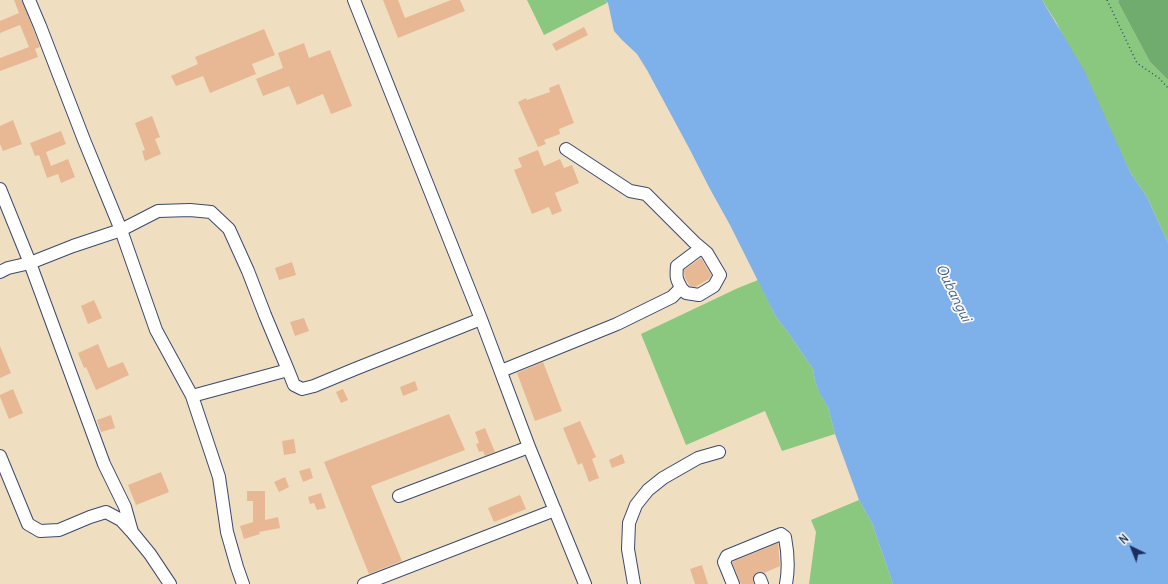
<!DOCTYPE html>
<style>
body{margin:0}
#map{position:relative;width:1168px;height:584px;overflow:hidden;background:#efdfc0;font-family:Delius,sans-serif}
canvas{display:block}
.north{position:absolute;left:1112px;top:528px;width:40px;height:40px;-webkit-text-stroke:3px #fdfcf7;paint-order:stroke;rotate:317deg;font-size:11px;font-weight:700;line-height:16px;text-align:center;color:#1b2f5e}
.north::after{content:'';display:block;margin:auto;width:14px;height:18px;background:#1b2f5e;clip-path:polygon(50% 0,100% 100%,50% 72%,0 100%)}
</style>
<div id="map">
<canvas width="1168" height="584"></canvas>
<div class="north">N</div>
</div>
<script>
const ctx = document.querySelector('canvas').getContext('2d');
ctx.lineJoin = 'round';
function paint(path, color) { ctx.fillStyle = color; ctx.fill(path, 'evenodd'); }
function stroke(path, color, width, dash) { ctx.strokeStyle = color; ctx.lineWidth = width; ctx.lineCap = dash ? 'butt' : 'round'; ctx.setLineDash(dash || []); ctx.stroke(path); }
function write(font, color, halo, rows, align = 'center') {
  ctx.font = font + ' Delius,sans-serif'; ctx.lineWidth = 3.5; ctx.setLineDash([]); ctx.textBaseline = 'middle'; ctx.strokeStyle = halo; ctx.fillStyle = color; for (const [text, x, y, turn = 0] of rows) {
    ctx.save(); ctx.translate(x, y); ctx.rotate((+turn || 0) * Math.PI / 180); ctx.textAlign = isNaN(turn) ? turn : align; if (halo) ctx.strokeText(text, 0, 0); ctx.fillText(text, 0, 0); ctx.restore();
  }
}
const green = new Path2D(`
 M527,0H605L607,3L544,35Z
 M1042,0H1119L1118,2L1150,62L1168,80V243L1147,197L1130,172L1056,22Z
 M758,280L776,317L787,331L813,369L815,381L820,393L828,407L835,434L782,451L765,411L686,445L641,334L738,288Z
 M859,500L872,523L893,584H809L816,532L811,520Z`);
const forest = new Path2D(`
 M1119,0H1168V80L1150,62L1118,2Z`);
const water = new Path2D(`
 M605,0H1042L1084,70L1130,172L1147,197L1168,243V584H893L872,523L859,500L835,434L828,407L820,394L815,381L813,369L787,331L776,317L730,225L710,189L689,148L647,70L637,54L622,40L614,31L608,3Z`);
const building = new Path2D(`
 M14,0H22L40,47L35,49L38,57L0,71V58L29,47L20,25L0,33V21L19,13Z
 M383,0H398L405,18L451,0H460L465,11L398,38Z
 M584,27L588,35L556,51L552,44Z
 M264,29L275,55L252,64L256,74L210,93L203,76L176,86L171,76L198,64L195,57Z
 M304,43L309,58L330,50L352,106L331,114L323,94L297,105L289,86L263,96L256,79L283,68L278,53Z
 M559,84L574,123L559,129L560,134L544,140L546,144L538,147L518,102L526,98L527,100L550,92L549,88Z
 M152,116L160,137L155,139L161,154L145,161L142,151L145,150L135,123Z
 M13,120L22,144L3,151L0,144V126Z
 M61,131L66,144L46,152L51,166L68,159L75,177L61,183L58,174L47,178L39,155L35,156L30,143Z
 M538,150L544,166L560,159L564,168L572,165L579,183L555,193L562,211L552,215L549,207L532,214L514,170L522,167L518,158Z
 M701,258L711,275L709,279L695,287L690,286L685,278L684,270Z
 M292,262L296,275L279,280L275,268Z
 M94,300L102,318L88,324L81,306Z
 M304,318L309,331L295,336L290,322Z
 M98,344L108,368L123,362L129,375L96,390L86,367L84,368L78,353Z
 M0,346L11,373L0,378Z
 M543,362L562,411L535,421L517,373Z
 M415,381L418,390L403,396L400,387Z
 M13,389L23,413L9,419L0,397V395Z
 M343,389L348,400L341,403L336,392Z
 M449,414L465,450L371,486L402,561L369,574L324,462Z
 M111,415L115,428L101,432L97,420Z
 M580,421L596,457L592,459L599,478L589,482L582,463L578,465L563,428Z
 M485,428L495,452L485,456L483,451L479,452L476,444L479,443L475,432Z
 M294,439L296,453L284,455L282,441Z
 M622,454L625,463L612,468L609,460Z
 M310,468L313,478L303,482L299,471Z
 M161,472L169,492L136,505L128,485Z
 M285,477L289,487L279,492L274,482Z
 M247,491H265V520L278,517L280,528L259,532L260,534L244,539L240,526L253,522V501H247Z
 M321,493L326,508L317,510L314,503L310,504L308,497Z
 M520,495L526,509L494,522L488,508Z
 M778,543L780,566L764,573L761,572H757L753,578L754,584H741L732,562Z
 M702,565L708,584H695L690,569Z`);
const path = new Path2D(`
 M1107,0L1137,63L1159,78L1168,88`);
const minor = new Path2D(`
 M29,0L40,26L84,140L121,230L156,330L192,396L219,477L227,532L237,567L243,584
 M354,0L481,319L529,447L585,584
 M0,189L30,263L104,464L125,507L132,532L150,554L170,584
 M0,272L8,268L30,263L73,246L121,230L158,211L190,210L211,212L229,229L248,271L265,315L288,370L294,385L302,389L314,386L355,369L481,319
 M682,289C676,279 676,277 677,266L701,248
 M501,371L617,324L672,297L679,290L682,289L686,293L699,295L714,286L720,275L707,253L694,242L646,194L630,191L566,149
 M192,396L288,370
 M0,456L28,524L40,531L59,530L90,517L106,512L121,520L131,531
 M399,496L529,447
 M760,579L762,584
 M364,584L555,510
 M634,584L628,549L629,523L636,505L648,490L663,478L698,458L719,452
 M733,584L724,562L727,556L781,534L785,537C788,553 789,568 786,584`);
const waterNames = [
 ["Oubangui",953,293,64]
];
paint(green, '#8ac87f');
paint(forest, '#6fac6e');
paint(water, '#7eb0ea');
paint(building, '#e7b893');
stroke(minor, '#3b496d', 14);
stroke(path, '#3b496d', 1.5, [1, 3]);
stroke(minor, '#fff', 12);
write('italic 14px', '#3e5c8f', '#fdfcf7', waterNames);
</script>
